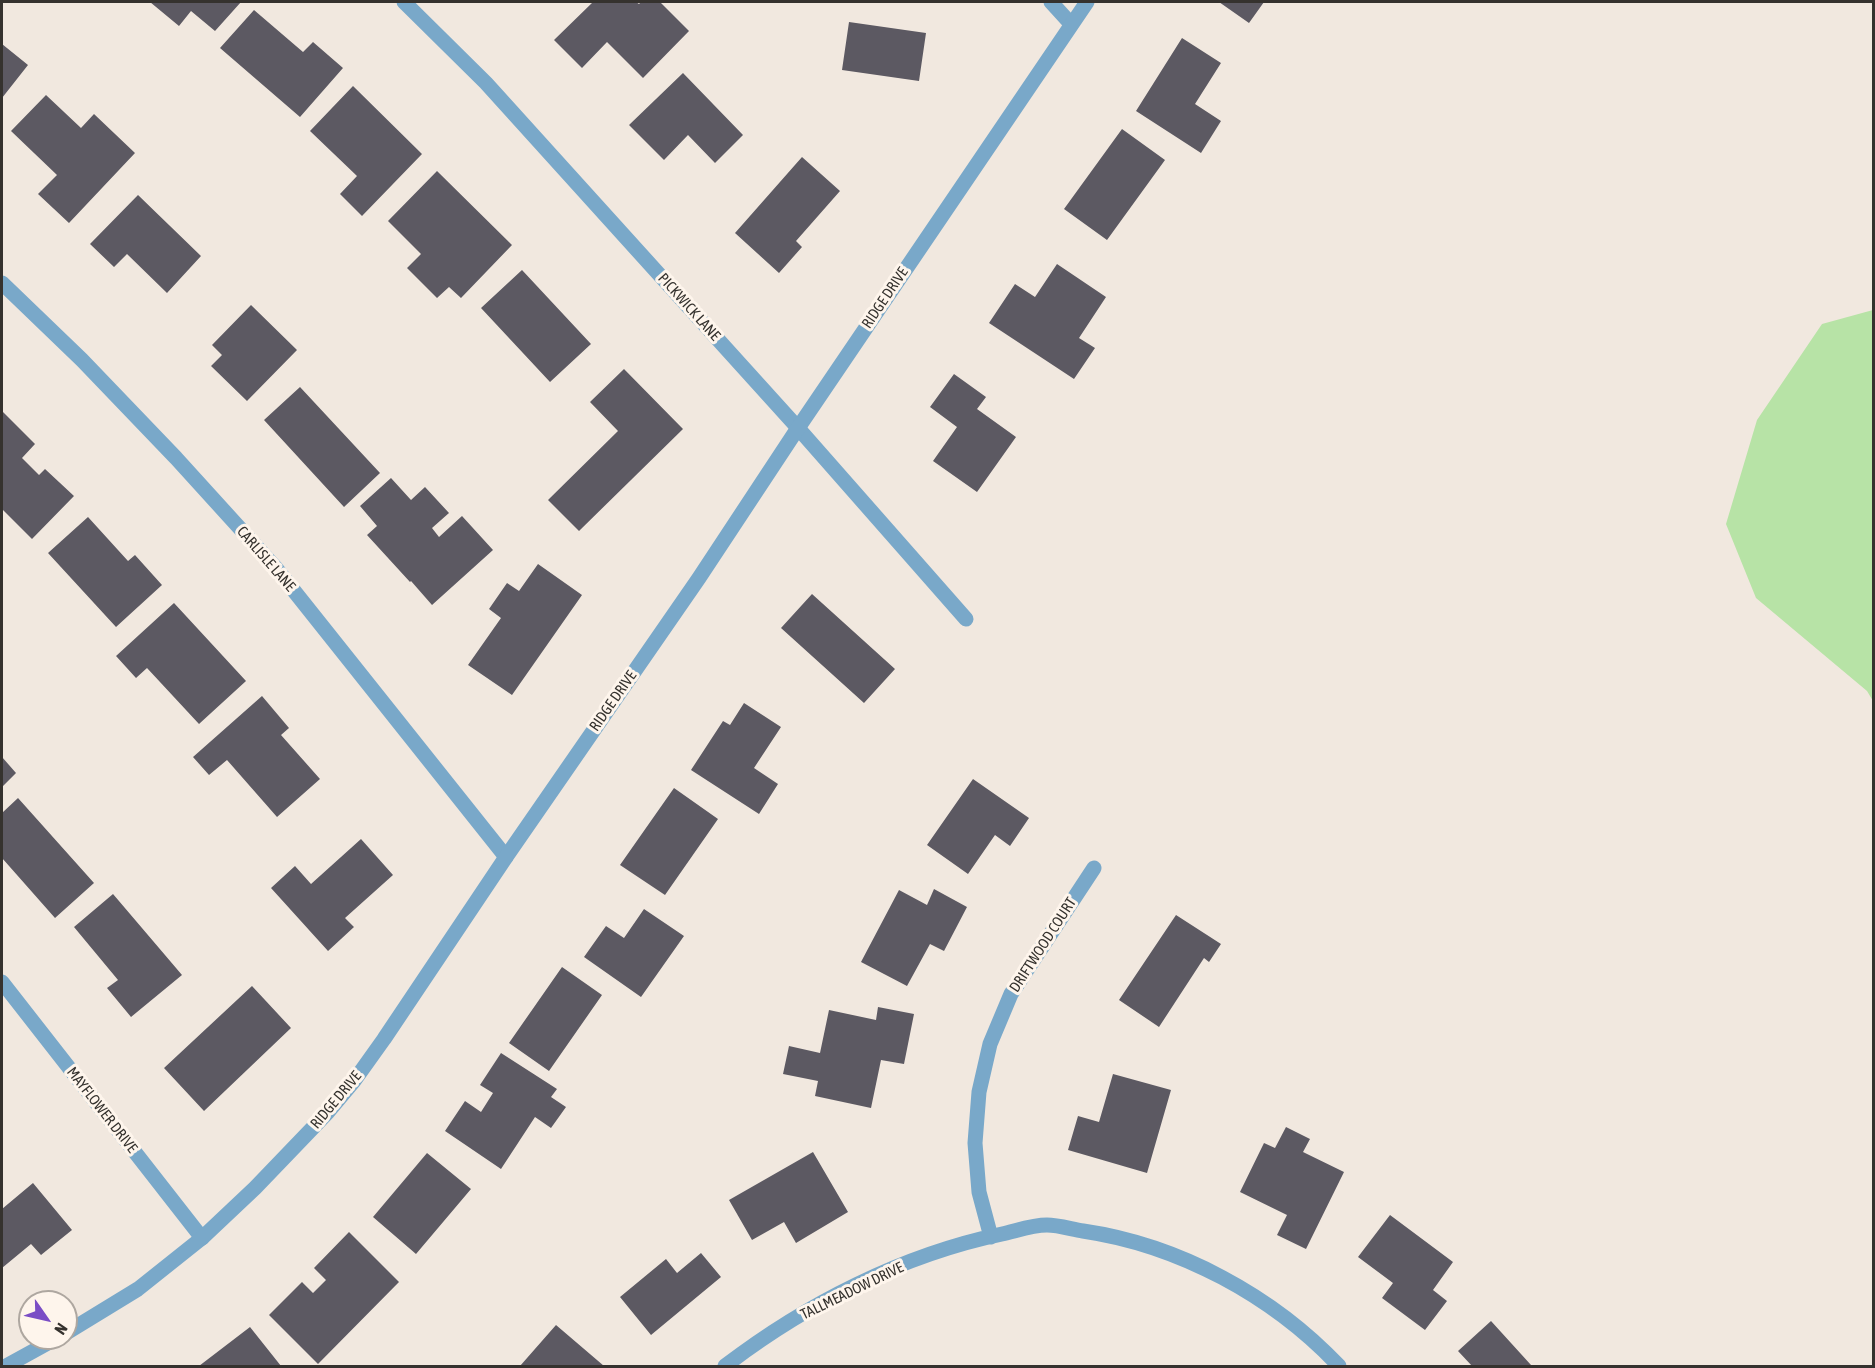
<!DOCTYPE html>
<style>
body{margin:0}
#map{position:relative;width:1875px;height:1368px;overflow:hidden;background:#f1e8df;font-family:"Asap Condensed",sans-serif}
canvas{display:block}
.frame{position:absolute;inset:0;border:3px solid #35322e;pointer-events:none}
.north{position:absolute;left:18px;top:1290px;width:60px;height:60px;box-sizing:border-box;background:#fef5ec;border:2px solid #aea7a0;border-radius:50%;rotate:124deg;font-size:16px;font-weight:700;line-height:24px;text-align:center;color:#35322e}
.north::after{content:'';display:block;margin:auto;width:21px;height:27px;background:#7a4dc5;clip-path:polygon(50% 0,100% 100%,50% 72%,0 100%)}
</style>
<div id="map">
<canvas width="1875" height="1368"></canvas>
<div class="frame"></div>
<div class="north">N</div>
</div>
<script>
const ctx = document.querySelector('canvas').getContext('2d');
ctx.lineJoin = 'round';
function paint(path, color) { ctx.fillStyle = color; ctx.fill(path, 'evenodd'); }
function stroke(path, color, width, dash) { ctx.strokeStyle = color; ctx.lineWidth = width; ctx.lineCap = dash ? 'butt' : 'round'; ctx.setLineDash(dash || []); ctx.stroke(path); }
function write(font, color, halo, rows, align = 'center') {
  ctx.font = font + ' "Asap Condensed",sans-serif'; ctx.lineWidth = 6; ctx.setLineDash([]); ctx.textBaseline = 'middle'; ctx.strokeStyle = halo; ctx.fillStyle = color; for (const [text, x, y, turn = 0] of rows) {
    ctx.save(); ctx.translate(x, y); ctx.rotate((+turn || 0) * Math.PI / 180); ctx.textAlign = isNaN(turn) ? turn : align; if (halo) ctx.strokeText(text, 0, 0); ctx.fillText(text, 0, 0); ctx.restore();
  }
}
const green = new Path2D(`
 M1873,310H1874L1873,701L1867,691L1756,598L1726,524L1757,420L1822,324Z`);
const building = new Path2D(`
 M150,2H241L215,31L191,11L179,26Z
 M593,2H636L639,4L641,2H660L689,31L643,78L607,42L582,68L554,40Z
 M1219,2H1264L1249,23Z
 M254,10L303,52L313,42L343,68L300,117L220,48Z
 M849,22L926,33L919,81L842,70Z
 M1182,38L1221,63L1195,104L1221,121L1201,153L1136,111Z
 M2,44L28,65L2,98Z
 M683,73L743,135L715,163L688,135L664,160L629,125Z
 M353,86L422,154L362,216L340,194L357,176L310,131Z
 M46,95L81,128L94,114L135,153L69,223L38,194L57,175L11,131Z
 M1122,129L1165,160L1107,240L1064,209Z
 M802,157L840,191L796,241L802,247L779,273L735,233Z
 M437,171L512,245L461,298L449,287L437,298L407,268L421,254L388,221Z
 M138,195L201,256L167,293L127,254L114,267L90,244Z
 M1057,264L1106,297L1079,338L1095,348L1074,379L989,323L1015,284L1035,297Z
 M522,270L591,344L550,382L481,308Z
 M251,305L297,350L247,401L211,366L222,355L212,345Z
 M624,369L683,429L579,531L548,500L618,431L590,402Z
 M954,374L986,397L977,409L1016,437L977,492L933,461L957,427L930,407Z
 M300,387L380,473L344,507L264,420Z
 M2,411L35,444L22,458L39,475L45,469L74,496L32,539L2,509Z
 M391,478L411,500L425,487L449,513L432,528L439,537L462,516L493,550L432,605L411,581L410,582L367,535L377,526L360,506Z
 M88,517L128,561L135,555L162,585L116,627L48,553Z
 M538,564L582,595L512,695L468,665L501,618L489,609L507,583L519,591Z
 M812,594L895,669L864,703L781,628Z
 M174,603L246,681L199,724L147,668L136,678L116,656Z
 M262,696L289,728L281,735L320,779L277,817L227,760L209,775L193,757Z
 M744,703L781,727L754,768L778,784L759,814L691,770L723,721L730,725Z
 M2,757L16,773L2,787Z
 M973,779L1029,818L1010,846L995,835L968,874L927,845Z
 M674,788L718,819L665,895L620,865Z
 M18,798L94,883L55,918L2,858V813Z
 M361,839L393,875L345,918L354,927L328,951L271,888L295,866L311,884Z
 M934,889L967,907L944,951L930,944L907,986L861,962L899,890L927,905Z
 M113,894L182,975L131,1017L107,988L118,980L74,927Z
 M644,909L684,936L641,997L584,957L606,926L624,938Z
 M1176,915L1221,944L1209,962L1204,958L1159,1027L1119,1000Z
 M562,967L602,995L549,1071L509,1043Z
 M252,986L291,1028L204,1111L164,1068Z
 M878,1007L914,1014L904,1064L881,1060L871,1108L815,1096L818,1081L783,1074L789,1046L820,1053L829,1010L876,1020Z
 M501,1053L557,1089L551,1097L566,1107L551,1128L535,1117L501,1169L445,1131L465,1101L481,1112L493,1093L480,1085Z
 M1113,1074L1171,1090L1147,1173L1068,1150L1078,1116L1099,1122Z
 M1286,1127L1310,1139L1303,1152L1344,1172L1306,1249L1277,1235L1287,1215L1240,1192L1264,1143L1275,1148Z
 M813,1152L848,1212L796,1243L784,1222L752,1240L729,1200Z
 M427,1153L471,1189L416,1254L373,1217Z
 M33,1183L72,1230L41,1255L31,1244L2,1268V1209Z
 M1390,1215L1453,1262L1433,1290L1447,1301L1425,1330L1382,1298L1393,1283L1358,1257Z
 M349,1232L399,1282L318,1364L269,1315L302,1282L313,1293L326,1280L314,1268Z
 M701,1253L721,1277L651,1335L620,1297L666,1259L677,1273Z
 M1491,1321L1531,1365L1530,1366H1472L1458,1351Z
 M556,1325L604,1366H520Z
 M250,1327L281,1366H199Z`);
const minor = new Path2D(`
 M404,2L486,83L798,428L966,619
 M1051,2L1071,24
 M2,283L82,360L176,458L275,567L506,857
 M2,982L202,1238
 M991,1237L979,1192L975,1143L979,1092L990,1044L1011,994L1094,868
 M725,1366C806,1304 902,1255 1002,1234C1016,1231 1032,1225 1047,1225C1058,1225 1071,1229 1083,1231C1179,1245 1273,1296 1339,1366`);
const tertiary = new Path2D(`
 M66,1333L138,1289L202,1238L255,1188L328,1112L354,1081L384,1039L506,857L699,578L798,428L1087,2
 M6,1366L57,1338`);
const streetNames = [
 ["RIDGE DRIVE",885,298,-56],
 ["PICKWICK LANE",689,307,48],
 ["CARLISLE LANE",266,559,49],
 ["RIDGE DRIVE",613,701,-55],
 ["DRIFTWOOD COURT",1043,945,-57],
 ["RIDGE DRIVE",336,1100,-50],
 ["MAYFLOWER DRIVE",102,1110,52],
 ["TALLMEADOW DRIVE",852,1291,-26]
];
paint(green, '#b7e3a6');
paint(building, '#5c5962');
stroke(minor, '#79a8c9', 15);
stroke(tertiary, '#79a8c9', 15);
write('15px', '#35322e', '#fef5ec', streetNames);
</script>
